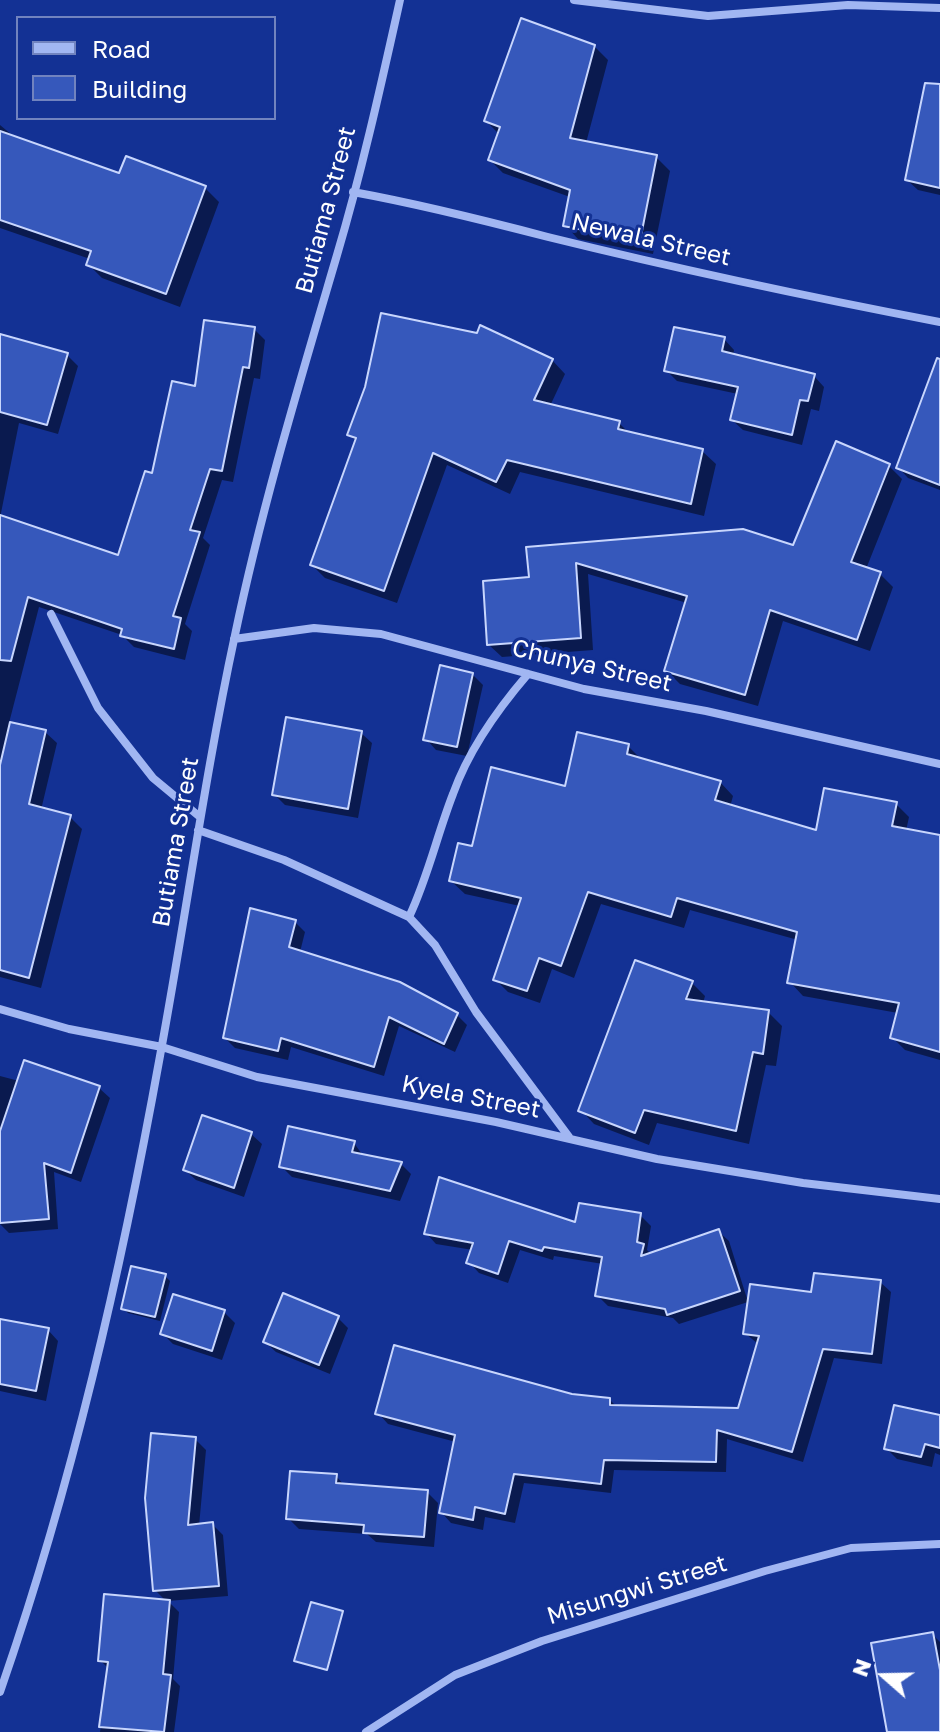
<!DOCTYPE html>
<style>
body{margin:0}
#map{position:relative;width:940px;height:1732px;overflow:hidden;background:#133194;font-family:"Golos Text",sans-serif}
canvas{display:block}
.legend{position:absolute;left:16px;top:16px;width:260px;height:104px;box-sizing:border-box;background:#133194;border:2px solid #7183bf;margin:0;padding:10px 14px;list-style:none;font-size:24px;color:#fff}
.legend li{display:flex;align-items:center;gap:16px;height:40px}
.legend b{width:40px;border:2px solid #7183bf}
.north{position:absolute;left:844px;top:1636px;width:80px;height:80px;-webkit-text-stroke:6px #133194;paint-order:stroke;rotate:290deg;font-size:22px;font-weight:700;line-height:32px;text-align:center;color:#fff}
.north::after{content:'';display:block;margin:auto;width:28px;height:36px;background:#fff;clip-path:polygon(50% 0,100% 100%,50% 72%,0 100%)}
</style>
<div id="map">
<canvas width="940" height="1732"></canvas>
<ul class="legend">
<li><b style="height:10px;background:#a1b6f2"></b>Road</li>
<li><b style="height:22px;background:#3658bb"></b>Building</li>
</ul>
<div class="north">N</div>
</div>
<script>
const ctx = document.querySelector('canvas').getContext('2d');
ctx.lineJoin = 'round';
function paint(path, color) { ctx.fillStyle = color; ctx.fill(path, 'evenodd'); }
function stroke(path, color, width, dash) { ctx.strokeStyle = color; ctx.lineWidth = width; ctx.lineCap = dash ? 'butt' : 'round'; ctx.setLineDash(dash || []); ctx.stroke(path); }
function write(font, color, halo, rows, align = 'center') {
  ctx.font = font + ' "Golos Text",sans-serif'; ctx.lineWidth = 6; ctx.setLineDash([]); ctx.textBaseline = 'middle'; ctx.strokeStyle = halo; ctx.fillStyle = color; for (const [text, x, y, turn = 0] of rows) {
    ctx.save(); ctx.translate(x, y); ctx.rotate((+turn || 0) * Math.PI / 180); ctx.textAlign = isNaN(turn) ? turn : align; if (halo) ctx.strokeText(text, 0, 0); ctx.fillText(text, 0, 0); ctx.restore();
  }
}
const shadow = new Path2D(`
 M594,46L608,60L586,143L656,157L670,171L653,254L578,239L565,225L570,197L503,173L490,160L499,134L486,121Z
 M940,102V195L918,190L907,180Z
 M0,125L18,140L121,175L205,188L219,202L180,307L102,278L88,264L90,259L0,228Z
 M254,329L265,340L260,379L254,378L233,482L222,480L203,538L210,545L185,624L192,631L185,660L134,647L122,635L39,607L9,723L45,732L57,743L41,810L70,817L82,829L41,988L0,977V518L32,526L119,557L153,475L197,388Z
 M478,335L552,360L565,374L550,406L619,423L630,434L702,451L716,464L704,516L520,472L510,494L447,465L397,603L325,578L312,565L357,442L349,434Z
 M0,336L67,355L78,366L58,434L19,423L0,518Z
 M724,339L734,350L733,356L814,376L824,387L819,411L811,409L802,445L743,430L732,420L738,394L677,381L667,371Z
 M940,420V490L908,478L898,467Z
 M889,466L902,479L866,569L880,574L893,587L870,651L783,621L758,706L680,684L667,671L687,603L588,574L593,650L502,657L489,645L531,579L528,548L794,547Z
 M472,674L483,685L467,756L436,750L426,739Z
 M361,733L372,743L358,818L285,805L274,794Z
 M628,746L641,759L720,782L733,796L730,807L818,833L896,804L909,817L906,831L940,837V1060L905,1050L892,1037L898,1013L803,996L790,982L798,940L690,910L684,928L601,904L574,978L552,969L540,1003L508,992L495,979L520,906L465,894L451,881L473,848Z
 M295,922L305,932L300,952L457,1015L467,1025L455,1052L399,1026L384,1076L291,1047L288,1060L235,1048L225,1038Z
 M692,983L705,996L703,1003L768,1012L782,1026L776,1066L766,1065L749,1144L657,1123L649,1145L594,1124L581,1110Z
 M0,1076L19,1081L99,1088L110,1098L81,1182L54,1172L58,1229L9,1233L0,1224Z
 M251,1134L262,1144L244,1197L196,1180L185,1170Z
 M354,1143L364,1157L401,1164L411,1174L400,1201L292,1177L281,1166Z
 M640,1215L651,1226L647,1250L651,1254L718,1231L729,1241L748,1302L679,1324L673,1318L608,1306L598,1296L603,1264L554,1256L553,1260L520,1250L508,1283L479,1273L469,1262L473,1250L436,1244L426,1233L577,1224Z
 M165,1276L170,1281L160,1321L128,1313L123,1308Z
 M880,1282L891,1292L882,1364L834,1358L803,1462L727,1439L726,1472L614,1470L611,1493L524,1483L515,1523L485,1517L483,1530L451,1523L441,1512L456,1442L388,1424L378,1413L572,1396L610,1400L617,1407L739,1410L758,1344L745,1333L813,1294Z
 M224,1312L235,1323L222,1360L173,1344L162,1333Z
 M338,1318L348,1328L330,1374L276,1352L265,1342Z
 M0,1321L48,1330L58,1341L46,1401L0,1391Z
 M940,1417V1455L935,1453L932,1467L897,1459L887,1449Z
 M195,1439L206,1450L199,1526L212,1524L223,1535L228,1596L168,1601L179,1612L173,1679L180,1686L174,1732H100L109,1669L100,1660L167,1602L155,1590Z
 M336,1476L345,1486L427,1492L438,1503L434,1547L376,1542L367,1534L299,1529L288,1518Z
 M932,1634L940,1642V1732H889Z`);
const building = new Path2D(`
 M521,18L595,45L570,138L657,155L640,241L563,226L570,190L488,160L500,127L484,121Z
 M925,83L940,84V188L905,180Z
 M0,131L119,173L126,156L206,186L166,294L86,265L91,251L0,220Z
 M381,313L477,333L480,325L553,359L534,400L620,421L618,429L703,449L691,504L507,460L496,482L433,453L384,591L310,565L356,438L347,435L365,387Z
 M204,320L255,327L249,368L243,367L222,471L210,469L190,530L200,532L173,616L181,618L174,649L120,636L122,629L28,597L11,661L0,660V515L118,555L145,471L152,473L172,381L195,386Z
 M674,327L725,337L722,351L815,374L808,401L800,400L792,435L730,420L738,387L664,371Z
 M0,334L68,353L47,425L0,412Z
 M937,358L940,359V485L896,468Z
 M836,441L890,464L851,562L881,572L857,640L770,610L745,695L664,671L687,596L576,563L581,638L487,645L483,581L529,577L526,547L743,529L793,545Z
 M440,665L473,673L457,747L423,740Z
 M286,717L362,731L348,809L272,795Z
 M10,722L46,730L29,804L71,815L29,978L0,970V765Z
 M577,732L629,744L627,754L721,781L715,800L816,830L824,788L897,802L892,826L940,835V1052L890,1038L899,1003L787,983L797,932L677,898L671,917L588,892L561,966L539,958L527,991L493,980L521,898L449,881L458,843L472,846L491,767L565,786Z
 M250,908L296,920L289,947L400,982L458,1013L444,1044L389,1017L374,1067L281,1038L278,1051L223,1038Z
 M635,960L693,981L686,999L769,1010L763,1054L753,1052L736,1131L644,1110L635,1133L578,1111Z
 M24,1060L100,1086L71,1173L44,1163L49,1219L0,1223V1131Z
 M202,1115L252,1132L234,1188L183,1170Z
 M288,1126L355,1141L352,1152L402,1162L390,1191L279,1167Z
 M439,1177L575,1222L579,1203L641,1213L637,1242L644,1244L641,1256L719,1229L740,1291L667,1315L665,1309L595,1296L602,1257L544,1247L542,1251L509,1241L498,1274L466,1263L473,1243L424,1234Z
 M131,1266L166,1274L155,1317L121,1309Z
 M814,1273L881,1280L872,1354L823,1349L792,1452L717,1430L716,1462L604,1460L601,1484L514,1474L505,1514L475,1507L473,1520L439,1513L455,1435L375,1414L394,1345L572,1394L610,1398V1405L738,1408L759,1336L743,1334L750,1284L811,1292Z
 M283,1293L339,1316L319,1365L263,1342Z
 M173,1294L225,1310L212,1351L160,1334Z
 M0,1319L49,1328L36,1391L0,1384Z
 M894,1405L940,1415V1448L925,1444L921,1457L884,1449Z
 M151,1433L196,1437L188,1525L213,1522L219,1586L153,1591L145,1498Z
 M290,1471L337,1474L336,1483L428,1490L424,1537L363,1533L364,1525L286,1519Z
 M104,1594L170,1600L163,1674L171,1675L164,1732L99,1727L108,1662L98,1661Z
 M311,1602L343,1611L327,1670L294,1661Z
 M933,1632L940,1670V1732H887L871,1643Z`);
const minor = new Path2D(`
 M574,0L708,16L848,5L940,8
 M353,192C419,204 483,220 548,237C678,269 809,297 940,322
 M51,614L98,708L153,778L200,817
 M234,639L314,628L381,634L584,689L706,711L940,764
 M198,830L284,860L409,917L435,945L476,1012L569,1137
 M409,917C428,877 437,835 453,794C469,749 497,710 528,674
 M0,1009L69,1029L162,1047L257,1077L496,1122L657,1159L803,1183L940,1199
 M0,1692C72,1485 121,1272 160,1056C186,916 205,774 235,635C262,506 300,381 337,255C362,171 381,85 400,0
 M366,1732L455,1675L542,1641L765,1571L851,1548L940,1544`);
const streetNames = [
 ["Butiama Street",326,210,-75],
 ["Newala Street",651,240,13],
 ["Chunya Street",592,666,13],
 ["Butiama Street",176,842,-80],
 ["Kyela Street",471,1097,11],
 ["Misungwi Street",637,1590,-17]
];
paint(shadow, '#0007');
paint(building, '#3658bb');
stroke(building, '#c8d6fd', 2);
stroke(minor, '#a1b6f2', 8);
write('24px', '#fff', '#133194', streetNames);
</script>
